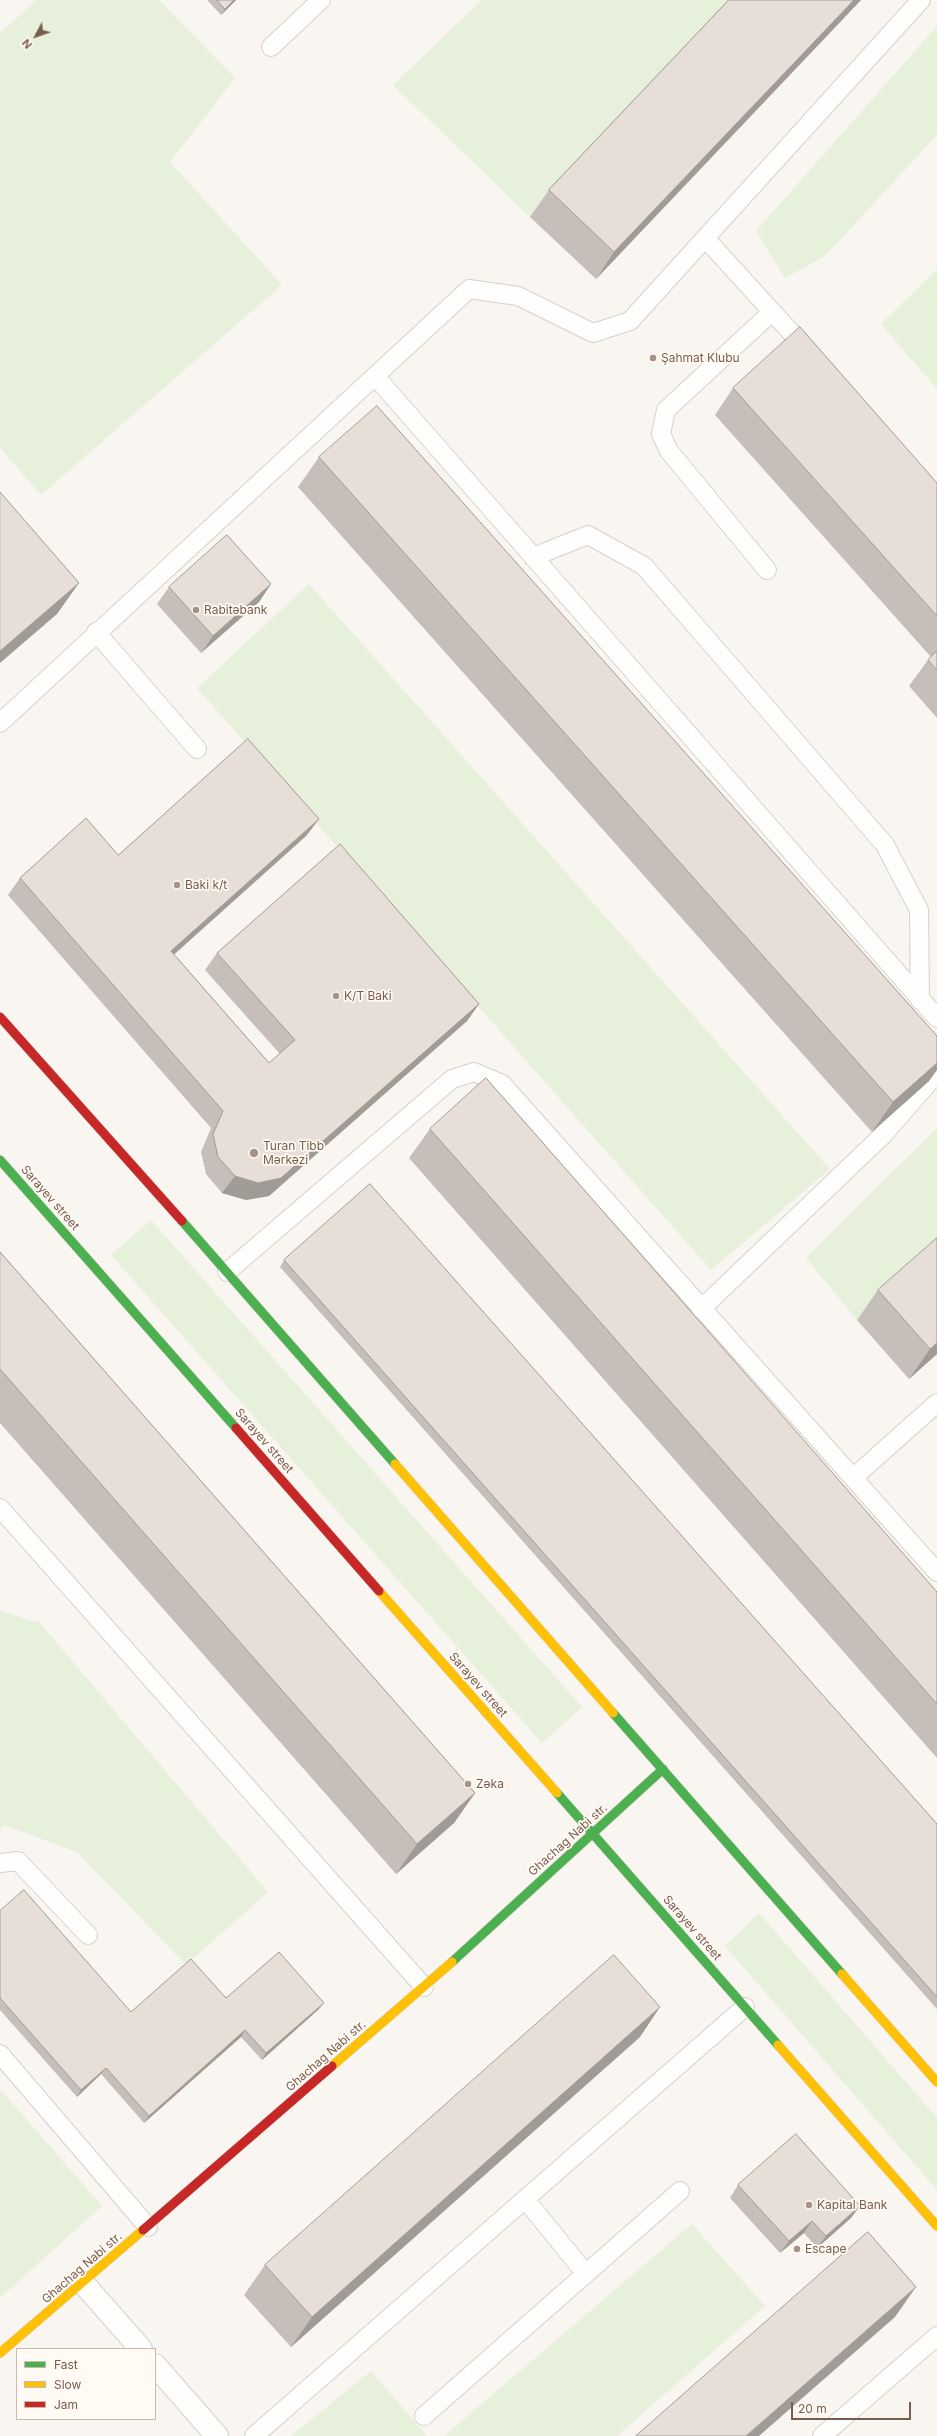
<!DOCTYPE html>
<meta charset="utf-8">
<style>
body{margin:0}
#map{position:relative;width:937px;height:2436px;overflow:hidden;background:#f9f5f0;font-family:Inter,sans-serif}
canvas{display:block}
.legend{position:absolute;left:16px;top:2348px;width:140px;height:72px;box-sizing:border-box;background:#fffaf3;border:1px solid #cabbb1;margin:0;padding:5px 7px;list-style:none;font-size:12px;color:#7a5c4d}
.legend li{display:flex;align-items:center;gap:8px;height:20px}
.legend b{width:20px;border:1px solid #cabbb1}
.north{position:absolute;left:16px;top:16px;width:40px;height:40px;-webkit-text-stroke:3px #fffaf3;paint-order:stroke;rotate:229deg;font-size:11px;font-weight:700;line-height:16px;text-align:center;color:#7a5c4d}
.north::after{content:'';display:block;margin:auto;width:14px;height:18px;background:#7a5c4d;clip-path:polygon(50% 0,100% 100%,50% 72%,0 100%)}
.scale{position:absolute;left:791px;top:2402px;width:120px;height:18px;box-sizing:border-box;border:2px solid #7a5c4d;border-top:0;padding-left:5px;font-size:12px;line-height:14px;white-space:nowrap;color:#7a5c4d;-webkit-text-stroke:3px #fffaf3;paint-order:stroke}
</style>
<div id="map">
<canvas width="937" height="2436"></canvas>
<ul class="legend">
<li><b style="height:5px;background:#4caf50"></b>Fast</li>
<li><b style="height:5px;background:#ffc107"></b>Slow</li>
<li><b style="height:5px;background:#c62828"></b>Jam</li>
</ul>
<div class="north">N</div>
<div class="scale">20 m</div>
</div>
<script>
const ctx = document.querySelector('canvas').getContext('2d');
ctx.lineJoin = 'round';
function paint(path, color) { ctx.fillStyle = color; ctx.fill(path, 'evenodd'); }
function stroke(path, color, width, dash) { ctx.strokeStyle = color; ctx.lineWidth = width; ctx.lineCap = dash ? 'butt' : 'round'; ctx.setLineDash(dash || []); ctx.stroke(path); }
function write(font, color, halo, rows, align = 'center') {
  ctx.font = font + ' Inter,sans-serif'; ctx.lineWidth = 3.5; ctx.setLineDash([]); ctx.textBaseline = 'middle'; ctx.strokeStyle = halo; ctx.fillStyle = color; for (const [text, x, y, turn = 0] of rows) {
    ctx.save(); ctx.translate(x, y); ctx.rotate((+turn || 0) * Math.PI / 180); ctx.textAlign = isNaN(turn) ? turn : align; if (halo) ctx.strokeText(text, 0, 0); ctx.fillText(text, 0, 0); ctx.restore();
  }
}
const green = new Path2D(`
 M37,0H159L235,78L170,162L282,285L41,495L0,448V33Z
 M482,0H736L530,217L393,85Z
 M937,26V135L825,256L785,278L756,231Z
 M937,269V389L881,324Z
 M309,584L830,1169L711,1270L197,688Z
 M937,1128V1249L857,1320L806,1258Z
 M151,1220L582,1707L542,1743L111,1255Z
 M0,1611L40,1623L268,1892L186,1965L77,1852L4,1825L0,1829Z
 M759,1913L937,2118V2190L725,1946Z
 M0,2089L102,2206L0,2298Z
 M692,2224L765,2306L617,2436H444Z
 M371,2371L427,2436H291Z`);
const lane = new Path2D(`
 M271,47L321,0
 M705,238L808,351
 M375,376L937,1018
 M533,557L588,535L644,566L885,845L919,910L920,1000
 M767,570L669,451L661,434L666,410L772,312
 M96,632L197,749
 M0,723L469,289L518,296L593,333L630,321L921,0
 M227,1272L452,1079L474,1072L502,1084L937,1572
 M701,1309L883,1135L937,1073
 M853,1478L937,1403
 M0,1508L424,1987
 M0,1863L18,1861L88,1935
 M0,2054L148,2227
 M525,2199L586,2274
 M424,2416L680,2191
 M254,2436L745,2007
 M822,2436L937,2336`);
const street = new Path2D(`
 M83,2283L141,2349
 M155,2365L217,2436`);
const fast = new Path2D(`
 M0,1160L236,1428
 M182,1221L395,1464
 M613,1713L842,1974
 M557,1793L778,2045
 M452,1962L663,1769`);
const slow = new Path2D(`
 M395,1464L613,1713
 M379,1591L557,1793
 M842,1974L937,2082
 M778,2045L937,2226
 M332,2066L452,1962
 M0,2353L143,2230`);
const jam = new Path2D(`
 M0,1017L182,1221
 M236,1428L379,1591
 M143,2230L332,2066`);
const wall = new Path2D(`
 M207,0H236L221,15Z
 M729,0H861L596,279L530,217L549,190Z
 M733,388L937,483V718L909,686L928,660L931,657L715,415Z
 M319,457L929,1081L872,1132L298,487Z
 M271,584L259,602L201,653L157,604L169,587Z
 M319,819L306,836L174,954L269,1063L280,1054L205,970L217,953L479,1004L467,1021L269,1196L246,1200L222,1193L206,1174L201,1152L211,1128L8,895L20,878L118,855Z
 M430,1129L937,1592V1758L409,1158Z
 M0,1252L475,1793L454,1823L396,1874L0,1423Z
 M284,1260L937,1824V2009L280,1267Z
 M878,1290L937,1354L909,1379L857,1320Z
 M0,1911L131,2012L226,1998L319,2009L262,2060L241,2037L144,2123L101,2074L77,2097L0,2010Z
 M640,2037L291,2347L244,2295L265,2265Z
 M738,2185L851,2218L817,2248L804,2233L780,2253L730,2198Z`);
const shadedWall = new Path2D(`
 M234,0H236L221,15L225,9Z
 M854,0H861L596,279L614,252Z
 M79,583L57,614L0,663V651Z
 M271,584L259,602L201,653L213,636Z
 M319,819L306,836L159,968L171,951Z
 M479,1004L467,1021L269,1196L246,1200L222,1193L235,1176Z
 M937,1063V1070L929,1081L872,1132L893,1102Z
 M937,1343V1354L909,1379L930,1349Z
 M475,1793L454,1823L396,1874L417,1844Z
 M324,2003L319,2009L262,2060L266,2053Z
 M660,2007L640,2037L291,2347L312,2317Z
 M245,2030L241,2037L144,2123L149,2116Z
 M106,2068L101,2074L77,2097L81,2090Z
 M860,2206L851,2218L817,2248L826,2236Z
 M812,2221L804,2233L780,2253L789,2241Z
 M916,2287L895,2317L759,2436H746Z`);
const building = new Path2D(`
 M217,0H234L225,9Z
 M729,0H854L614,252L549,190Z
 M800,327L937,483V616L733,388Z
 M377,406L937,1036V1063L893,1102L319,457Z
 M0,492L79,583L0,651Z
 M227,535L271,584L213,636L169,587Z
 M937,651V670L928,660Z
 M248,739L319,819L171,951L269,1063L295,1040L217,953L340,844L479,1004L281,1178L258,1183L235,1176L218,1157L213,1134L223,1111L20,878L86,818L118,855Z
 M486,1078L937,1592V1704L430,1129Z
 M370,1184L937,1824V1997L284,1260Z
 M937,1238V1343L930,1349L878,1290Z
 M0,1252L475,1793L417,1844L0,1369Z
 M24,1890L131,2012L191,1959L226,1998L279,1952L324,2003L266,2053L245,2030L149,2116L106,2068L81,2090L0,1998V1911Z
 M614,1955L660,2007L312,2317L265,2265Z
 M796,2134L860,2206L826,2236L812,2221L789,2241L738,2185Z
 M868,2232L916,2287L746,2436H636Z`);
const markers = [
 [653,358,4,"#a69286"],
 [196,610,4,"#a69286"],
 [177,885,4,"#a69286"],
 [336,996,4,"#a69286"],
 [254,1153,5,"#a69286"],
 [468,1784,4,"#a69286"],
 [809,2205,4,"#a69286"],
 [797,2249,4,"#a69286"]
];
const poiNames = [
 ["Şahmat Klubu",661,358],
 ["Rabitəbank",204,610],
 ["Baki k/t",185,885],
 ["K/T Baki",344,996],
 ["Turan Tibb",263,1146],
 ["Mərkəzi",263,1160],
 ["Zəka",476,1784],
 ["Kapital Bank",817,2205],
 ["Escape",805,2249]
];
const streetNames = [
 ["Sarayev street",50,1198,49],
 ["Sarayev street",264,1441,49],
 ["Sarayev street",478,1685,49],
 ["Ghachag Nabi str.",568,1840,-42],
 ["Sarayev street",692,1928,49],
 ["Ghachag Nabi str.",326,2056,-41],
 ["Ghachag Nabi str.",82,2268,-41]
];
paint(green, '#e7f0db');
stroke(lane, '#d7d1cb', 20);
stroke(street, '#d7d1cb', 24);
stroke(fast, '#d9d2cb', 10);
stroke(slow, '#d9d2cb', 10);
stroke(jam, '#d9d2cb', 10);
stroke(lane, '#fefefd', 18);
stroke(street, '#fefefd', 22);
stroke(fast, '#4caf50', 9);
stroke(slow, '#ffc107', 9);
stroke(jam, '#c62828', 9);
paint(wall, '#c6bfb9');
paint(shadedWall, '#a19b96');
paint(building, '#e6ded7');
stroke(building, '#a19b96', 1);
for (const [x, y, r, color] of markers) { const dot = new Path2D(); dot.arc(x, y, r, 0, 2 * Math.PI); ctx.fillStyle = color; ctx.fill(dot); stroke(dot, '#fffaf3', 1.5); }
write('12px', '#7a5c4d', '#fffaf3', poiNames, 'left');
write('12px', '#7a5c4d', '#fffaf3', streetNames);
</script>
